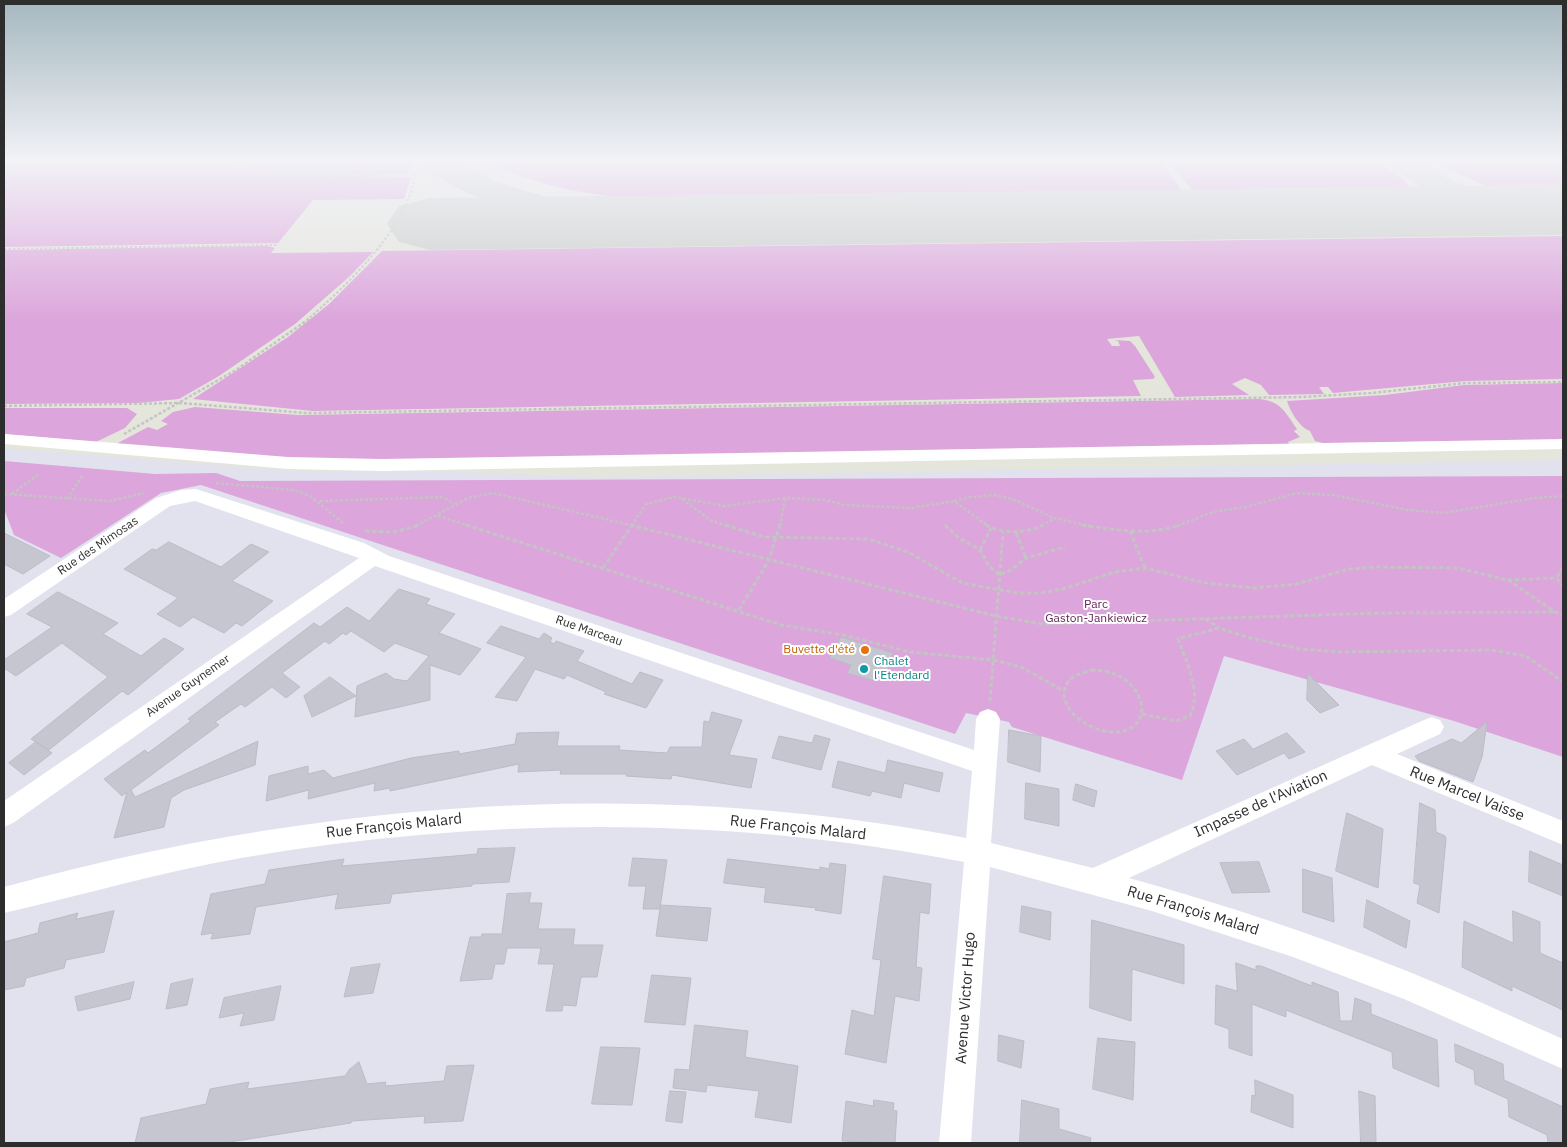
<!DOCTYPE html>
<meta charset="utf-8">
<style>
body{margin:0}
#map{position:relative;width:1567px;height:1147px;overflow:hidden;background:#e1e2ed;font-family:"IBM Plex Sans",sans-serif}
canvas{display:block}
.frame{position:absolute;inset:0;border:5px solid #2d2d2d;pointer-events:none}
</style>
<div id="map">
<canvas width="1567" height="1147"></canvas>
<div class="frame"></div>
</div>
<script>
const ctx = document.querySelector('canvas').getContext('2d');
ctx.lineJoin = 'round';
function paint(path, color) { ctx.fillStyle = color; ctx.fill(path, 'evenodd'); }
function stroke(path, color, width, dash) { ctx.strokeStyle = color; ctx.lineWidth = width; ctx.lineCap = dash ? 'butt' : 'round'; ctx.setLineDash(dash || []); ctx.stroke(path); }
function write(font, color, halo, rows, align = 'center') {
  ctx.font = font + ' "IBM Plex Sans",sans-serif'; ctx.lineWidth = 4; ctx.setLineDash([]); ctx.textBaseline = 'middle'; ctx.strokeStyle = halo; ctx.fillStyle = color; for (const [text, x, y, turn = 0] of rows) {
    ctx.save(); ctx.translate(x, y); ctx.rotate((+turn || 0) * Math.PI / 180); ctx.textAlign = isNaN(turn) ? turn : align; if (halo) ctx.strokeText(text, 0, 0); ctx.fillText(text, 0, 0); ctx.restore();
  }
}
const airport = new Path2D(`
 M4,162H1563V460L596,477L459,472L293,471L4,448Z`);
const green = new Path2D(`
 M4,162H222L239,168L299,175L411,177L404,199L313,200L278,243L4,247Z
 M230,162H405L413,166L410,171L404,174C361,175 268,178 230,162Z
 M487,162H1378L1406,181L1403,182L1411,187L1192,190L1170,163H1161L1182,190L620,197C573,193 529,182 487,162Z
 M1433,162H1563V185L1486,186Z
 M1563,236V379L1466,381L1333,393L1328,387H1319L1324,394L1269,395L1261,385L1245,378L1232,384L1249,395L1175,397L1139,336L1107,339L1112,346H1120L1118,341L1114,340L1130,341L1135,346L1155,377L1153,379L1133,380L1141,396L313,411L193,399L288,337L329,304L382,251Z
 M267,246L275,248L271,253L373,252L350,276L295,324L219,376L179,399L138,403L4,404V250Z
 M1563,383V440L1323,443L1315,441L1310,431C1300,428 1290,411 1287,401L1385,395L1464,385Z
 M1259,399C1281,401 1285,412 1297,429L1294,431L1300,437L1288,442L1289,444L387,460L294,459L116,444L148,427L157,430L168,424L161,421L173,412L195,407L298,415Z
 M4,408H127L137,414L125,428L96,442L4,434Z
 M4,461L155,474L216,473L240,481L1563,476V757L1454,721L1224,656L1182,780L1012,727L1009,722L966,713L955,734L201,485L161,493L61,558L14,535L4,509Z`);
const taxiway = new Path2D(`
 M419,162H457L496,182L554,199L685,214L690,221L685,228C664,233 641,230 620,228C571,223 520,215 474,196C456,188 440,178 423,168Z
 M1390,162H1425L1450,180L1483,192L1563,199V219C1509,218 1450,213 1407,177C1400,172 1394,169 1390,162Z`);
const runway = new Path2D(`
 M1563,185V235L430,250L399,242L387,224L399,206L430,198Z`);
const building = new Path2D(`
 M4,533L50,556L23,574L4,564Z
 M169,542L221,567L251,544L269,552L232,581L273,601L242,626L236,623L224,633L193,617L180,627L157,614L178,598L124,569L152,549L156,550Z
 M399,589L430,599L426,604L455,614L439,633L481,649L460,675L430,665V700L355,717L357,686L386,673L394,679L407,681L429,656L395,643L384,652L351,631L346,635L343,633L329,644L325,641L282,673L300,687L286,698L272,687L245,707L241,704L215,722L219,725L131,790L135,797L258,741L255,765L184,790L171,798L164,827L114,838L127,792L122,796L104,779L145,750L148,753L191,721L188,719L314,623L320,627L347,607L369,621Z
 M58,592L118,623L103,634L141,656L164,638L184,649L128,695L122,691L49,750L31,739L108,677L62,643L16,676L4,668V660L52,627L27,614Z
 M501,626L539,639L544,633L552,638L550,642L555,644L556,641L584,651L577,661L632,684L640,672L663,680L646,708L604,694L606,692L567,675L564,679L535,669L517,701L495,697L526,657L487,643Z
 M841,637L893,653L885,676L878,673L875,681L847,673L851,665L830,658Z
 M1308,674L1339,705L1320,713L1307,700Z
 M330,677L356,696L312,717L304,696Z
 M712,712L742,720L729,755L757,759L751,788L672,775L671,779L626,776L627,774H560L561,770L518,772L519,764L390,791V788L374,791L375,783L308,799L309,790L266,801L269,776L308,766V774L324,770L333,778L411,758L459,751V754L515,744L517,733L559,732L557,746H620L619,750L667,753L670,747H702L704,721L709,722Z
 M1487,722L1482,757L1473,782L1419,761L1415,756L1452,739L1461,743Z
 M1009,730L1041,736L1040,772L1008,762Z
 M1287,733L1305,752L1289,759L1284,753L1237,775L1216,751L1244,739L1253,749Z
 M815,735L830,739L821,770L772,758L779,736L812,743Z
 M36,742L52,753L24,775L9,763Z
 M888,760L943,773L939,792L904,783L901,798L872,791L870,796L832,787L838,761L885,773Z
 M1026,783L1059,789V826L1025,819Z
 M1076,784L1097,791L1094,807L1073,800Z
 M1420,803L1435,810L1436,832L1445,836L1446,839L1439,913L1417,903L1420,885L1414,883Z
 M1347,813L1383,829L1378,888L1336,871Z
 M515,848L509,882L472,884V886L392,894L390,903L335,909L338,894L256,907L250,934L211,939L213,933L201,935L211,894L265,884L269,870L344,859L342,866L477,854L478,849Z
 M1530,851L1563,865V896L1529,882Z
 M633,858L667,860L660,908V905L711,908L707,941L656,936L660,909H643L646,886H629Z
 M728,859L820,870V867L829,869L830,863L846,865L841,914L815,910L816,908L764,902L766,888L724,883Z
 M1259,862L1270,892L1232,893L1220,863Z
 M1303,869L1332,878L1334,922L1303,912Z
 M884,876L931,884L929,914L920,912L916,967L922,968L919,1001L895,996L886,1063L845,1054L852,1010L874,1016L881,960L873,959Z
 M531,893L529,903H542L538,929H575L573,945H603L597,977H581L576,1006L563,1005L562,1011H546L554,964H538L541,948H507L504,964H495L492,979L460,981L470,937H481L482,934H502L507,894Z
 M1367,900L1410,921L1406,948L1364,927Z
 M1022,906L1051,912L1050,940L1020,932Z
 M114,911L104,952L66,960L64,968L26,978L24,986L4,990V942L38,933L40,923L78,913L76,919Z
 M1513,911L1540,922V953L1563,963V1010L1512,986V991L1462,967L1464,921L1513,943Z
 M1092,920L1184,945V984L1132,969L1131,1021L1090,1008Z
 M1236,963L1256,970V966H1261L1312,986V982L1338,992L1340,1021H1352L1355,998L1371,1004V1014L1437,1040L1439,1087L1393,1068L1392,1052L1286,1010V1017L1252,1004V1056L1229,1048V1029L1215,1024L1216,985L1237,991Z
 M380,964L373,993L344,997L351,968Z
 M652,975L691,978L685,1025L645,1022Z
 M193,979L187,1005L166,1009L171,984Z
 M134,982L130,999L78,1011L75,997Z
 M281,986L274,1020L240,1026L244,1013L219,1018L224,998Z
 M695,1025L748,1031L745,1057L798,1066L791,1123L755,1117L759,1091L707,1085L706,1092L673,1088L675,1069L689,1070Z
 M999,1035L1024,1041L1021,1068L998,1061Z
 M1098,1038L1135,1042L1133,1100L1093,1089Z
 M1455,1044L1503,1064L1504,1080L1563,1107V1143H1548L1547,1135L1509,1117L1508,1099L1475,1084L1474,1070L1456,1062Z
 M601,1047L640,1048L632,1105L592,1104Z
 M359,1062L367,1084L386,1082L385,1086L444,1081L447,1066L474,1065L463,1121L424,1123L425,1116L352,1121L351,1123L223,1143H135L141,1118L206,1104L210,1089L249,1082L247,1089L345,1076L349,1070Z
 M1255,1080L1293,1095V1128L1251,1112L1252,1095L1255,1096Z
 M670,1091L686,1092L682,1123L666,1121Z
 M1359,1091L1375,1096L1376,1143H1361Z
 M874,1100L894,1103L893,1110L897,1111L895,1143L842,1141L846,1101L873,1106Z
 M1022,1100L1059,1109V1129L1091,1138L1090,1143H1020Z`);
const pathFar2 = new Path2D(`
 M226,162C276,181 361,175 415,174C408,228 347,285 307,320
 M4,249L277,245`);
const pathFar1 = new Path2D(`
 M4,406L180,403L306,413L1302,397L1371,393L1466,383L1563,382
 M124,434L236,370L309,319
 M216,483L294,490L310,496L343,523
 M4,494L110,501L144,493
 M12,494L39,474
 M67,499L83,475
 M682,499L712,521L729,526
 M320,501L443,497L455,504
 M954,501L971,497L996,495L1017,501L1054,518L1090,526
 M438,516L470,526
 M416,526L468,498L493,493L635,526
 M631,526L646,504L674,497L725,506L785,498L825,500L845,505L911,508L954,501L988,526
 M780,526L785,498
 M1041,526L1055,518
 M1177,526L1213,512L1246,507L1297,493L1333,495L1408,510L1443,513L1535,498L1563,496`);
const path = new Path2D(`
 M466,525L781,625L843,635L910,652L993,660L1021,667L1064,691
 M630,525L996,616L1042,624L1380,613L1555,612
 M725,525L764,537L868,539L908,552L962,583L1018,593H1039L1063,589L1115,572L1145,568L1206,583L1254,588L1296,584L1349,569L1376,567L1458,568L1507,580L1556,578
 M945,525L958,537L980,550L990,567L999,575L1011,570L1026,558L1065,547
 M986,525C1004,534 1025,534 1043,525
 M1082,525C1115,530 1148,536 1180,525
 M365,531L394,532L420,525
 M1130,531L1145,568
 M1016,533L1026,558
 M980,550L991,528
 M1563,553V568L1556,578L1563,586
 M603,568L632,525
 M1508,580L1555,612L1563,615
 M739,610L769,560L780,525
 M1205,619L1219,627
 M1091,670C1101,670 1112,672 1121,677C1139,687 1153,717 1129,729C1098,744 1042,702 1073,677C1078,674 1086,672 1091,670Z
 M990,701L1003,532
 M1142,714L1176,721L1190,716C1202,692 1187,663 1178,639L1219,628L1250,638L1300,649L1342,652L1491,650L1526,656L1563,682`);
const minor = new Path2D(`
 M4,434L288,457L382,459L1563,439V449L382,471L288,469L4,444Z
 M196,489L364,543L389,556L974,750L976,719L980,712L988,709L996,712L1000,719L991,843L1093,868L1424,720L1432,717L1440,720L1444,727L1440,734L1397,754L1563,821V845L1372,765L1129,878C1223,904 1316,935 1407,971C1459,992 1511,1016 1563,1039V1069L1404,999L1293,957L1152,911L990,867L971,1143H939L964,862C724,815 481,817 241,858C161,872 83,895 4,913V887C321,801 642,776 966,838L972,771L375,566L13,823L4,827V801L359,558L195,501L170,506L11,615L4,617V599L156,498L181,490Z`);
const markers = [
 [865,650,5,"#e8710a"],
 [864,669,5,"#0f9aa8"]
];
const streetNames = [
 ["Rue des Mimosas",98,546,-34],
 ["Rue Marceau",589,631,19],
 ["Avenue Guynemer",188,686,-35]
];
const parkNames = [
 ["Parc",1096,605],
 ["Gaston-Jankiewicz",1096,619]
];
const foodNames = [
 ["Buvette d'été",855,650]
];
const cultureNames = [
 ["Chalet",874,662],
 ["l'Etendard",874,676]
];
const nearStreetnames = [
 ["Rue Marcel Vaisse",1467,794,22],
 ["Impasse de l'Aviation",1261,804,-24],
 ["Rue François Malard",394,826,-6],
 ["Rue François Malard",798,828,6],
 ["Rue François Malard",1193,911,17],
 ["Avenue Victor Hugo",966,998,-86]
];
paint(airport, '#e4e6dc');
paint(green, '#dca5db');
paint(taxiway, '#c9ccc8');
paint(runway, '#c9ccc8');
paint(building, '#c5c6d0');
stroke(building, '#bbbbc8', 1);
stroke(pathFar2, '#c4c4c4', 2, [2.5, 2]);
stroke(pathFar1, '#c4c4c4', 2.5, [3, 2]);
stroke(path, '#c4c4c4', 3, [4.5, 2.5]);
paint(minor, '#fff');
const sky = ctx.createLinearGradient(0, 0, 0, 322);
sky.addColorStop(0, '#a5b8bf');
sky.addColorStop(0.5, '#f2f2f7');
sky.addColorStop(1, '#f2f2f700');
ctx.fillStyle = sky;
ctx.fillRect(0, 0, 1567, 322);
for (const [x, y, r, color] of markers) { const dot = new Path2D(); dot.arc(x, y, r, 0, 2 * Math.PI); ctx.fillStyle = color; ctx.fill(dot); stroke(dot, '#fff', 2); }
write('12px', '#2d2d2d', '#fff', streetNames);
write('12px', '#632559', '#fff', parkNames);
write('12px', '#c56008', '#fff', foodNames, 'right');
write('12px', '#0d838f', '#fff', cultureNames, 'left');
write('15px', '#2d2d2d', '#fff', nearStreetnames);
</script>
